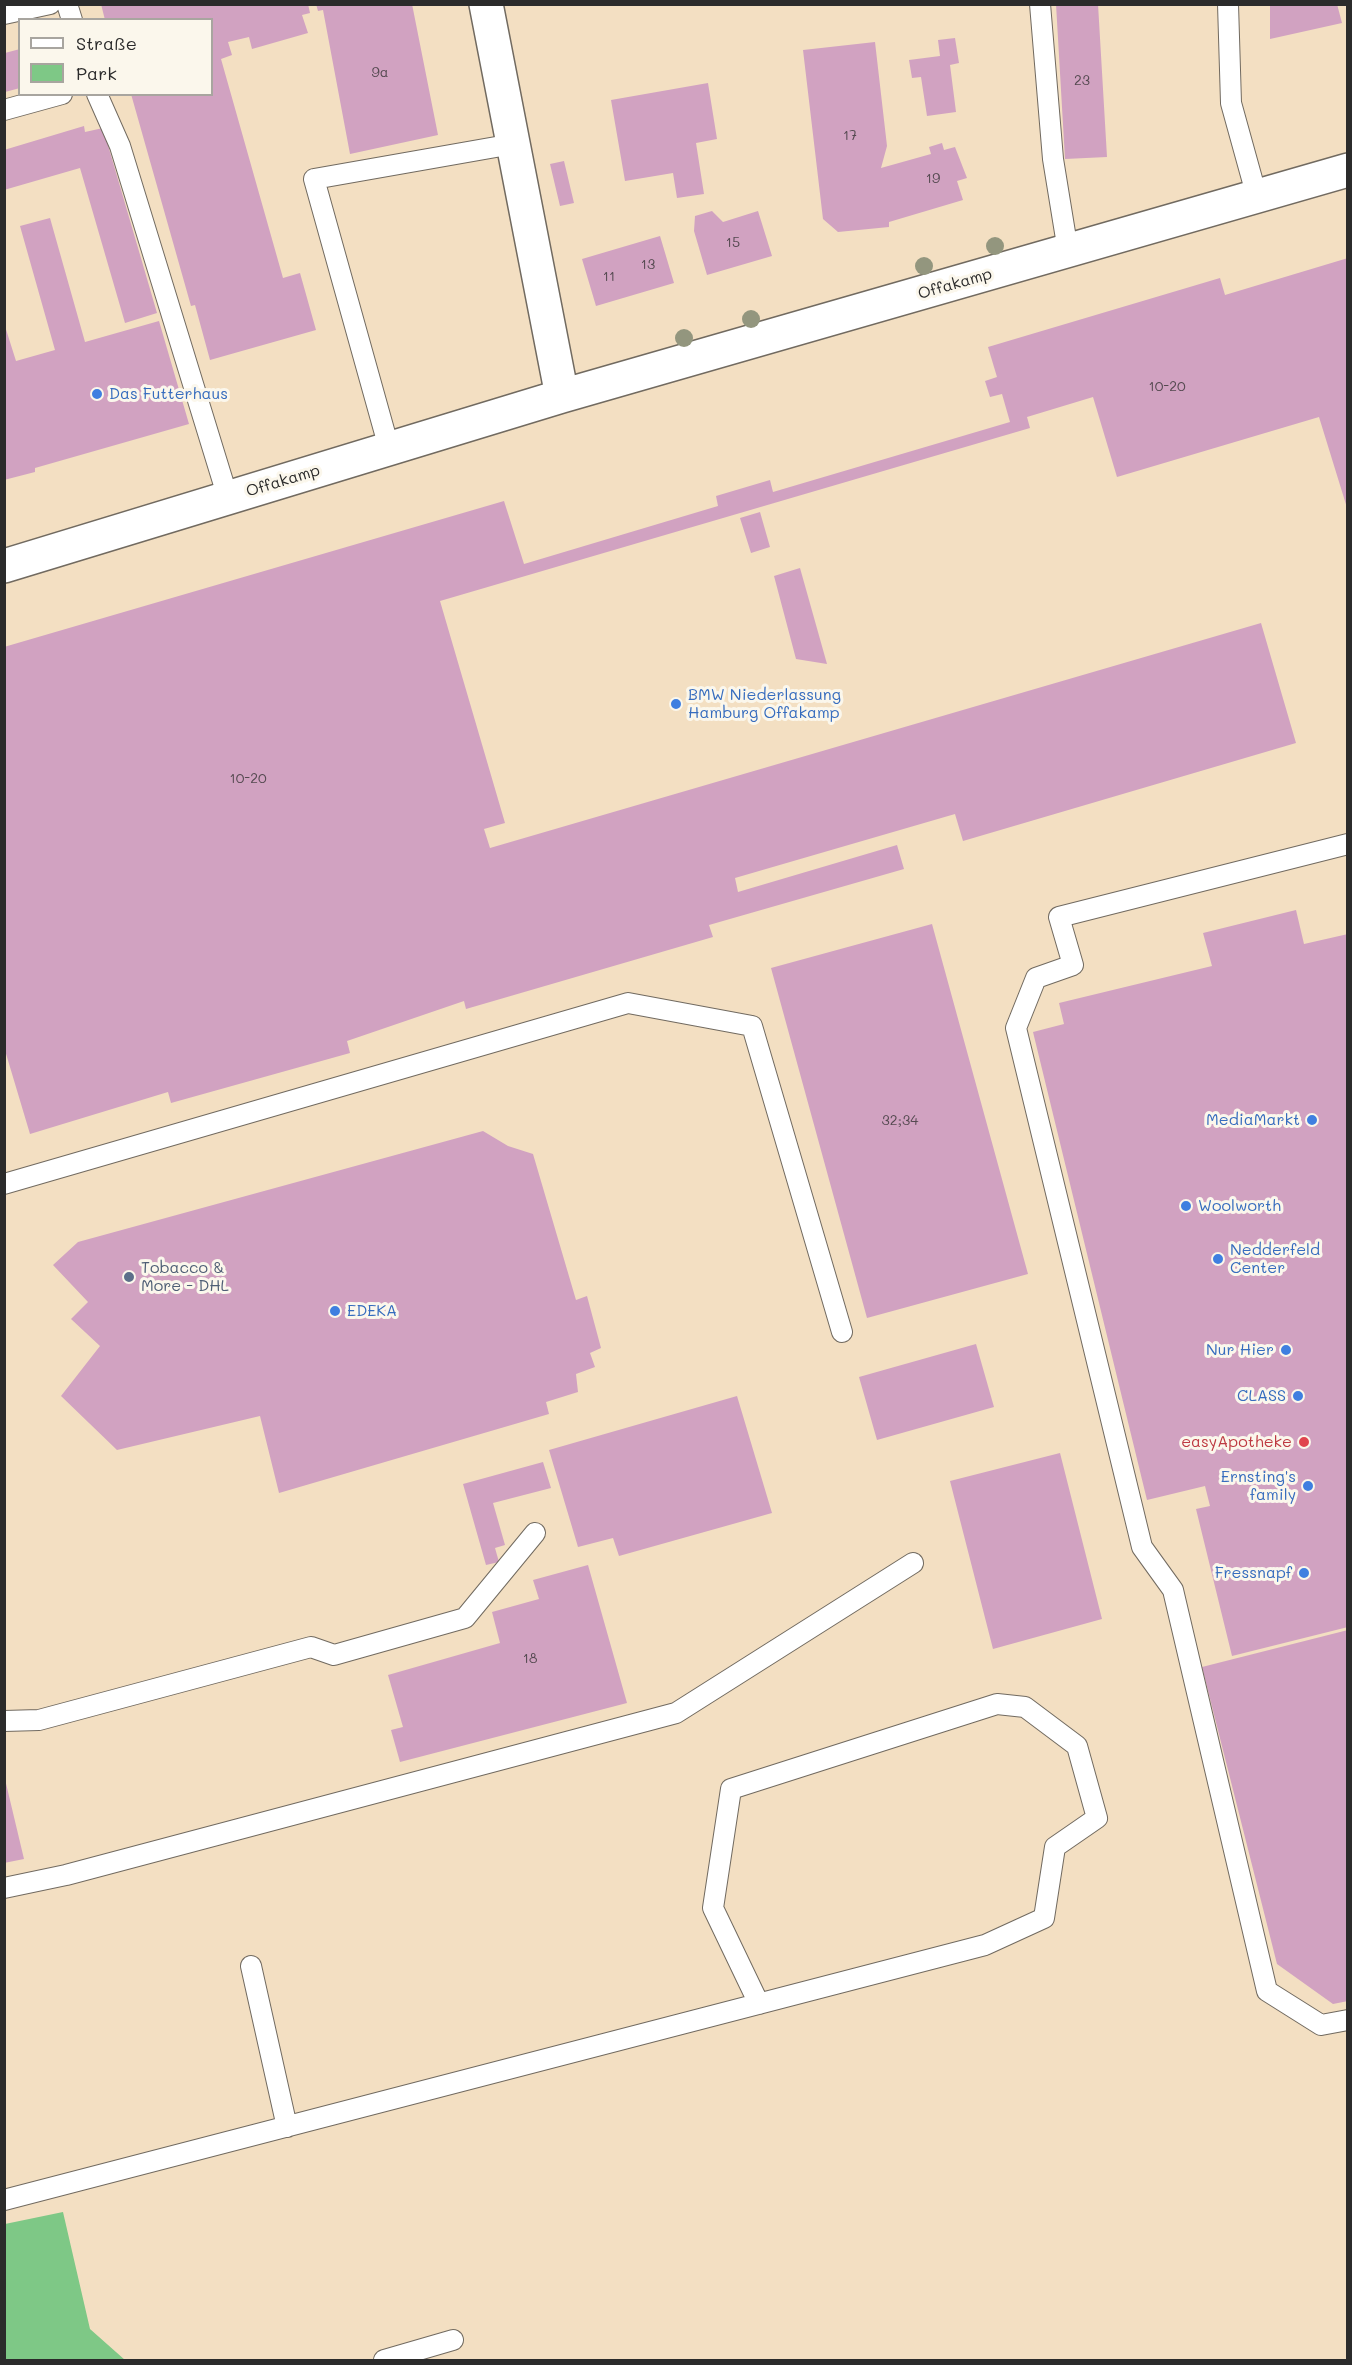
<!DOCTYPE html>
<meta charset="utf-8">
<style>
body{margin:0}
#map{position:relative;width:1352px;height:2365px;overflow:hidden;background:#f3dfc2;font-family:Mali,sans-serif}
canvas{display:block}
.frame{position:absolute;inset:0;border:6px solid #2b2b2b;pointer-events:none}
.legend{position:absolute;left:18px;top:18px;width:195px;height:78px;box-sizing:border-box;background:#fbf7ec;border:2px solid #a8a59f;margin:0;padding:8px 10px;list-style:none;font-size:18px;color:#2b2b2b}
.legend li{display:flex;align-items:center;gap:12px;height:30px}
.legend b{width:30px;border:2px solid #a8a59f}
</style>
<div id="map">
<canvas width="1352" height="2365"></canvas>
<div class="frame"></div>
<ul class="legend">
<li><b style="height:8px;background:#fff"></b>Straße</li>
<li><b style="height:16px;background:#7ec886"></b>Park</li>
</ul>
</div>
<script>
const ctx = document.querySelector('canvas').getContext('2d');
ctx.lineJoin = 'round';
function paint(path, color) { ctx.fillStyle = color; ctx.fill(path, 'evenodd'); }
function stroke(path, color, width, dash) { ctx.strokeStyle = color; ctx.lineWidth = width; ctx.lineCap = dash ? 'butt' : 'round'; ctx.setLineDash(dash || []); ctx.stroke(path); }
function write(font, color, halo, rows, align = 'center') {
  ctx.font = font + ' Mali,sans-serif'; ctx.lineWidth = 6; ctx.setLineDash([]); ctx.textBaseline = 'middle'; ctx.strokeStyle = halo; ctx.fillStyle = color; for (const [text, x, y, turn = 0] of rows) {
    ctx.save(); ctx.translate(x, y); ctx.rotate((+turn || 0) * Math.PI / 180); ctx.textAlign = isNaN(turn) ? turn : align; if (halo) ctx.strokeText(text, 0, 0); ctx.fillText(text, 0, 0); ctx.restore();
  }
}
const green = new Path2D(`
 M63,2212L90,2329L125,2360H5V2224Z`);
const building = new Path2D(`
 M101,4H308L310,13L302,15L308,33L252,49L249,37L228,42L232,55L221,59L283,278L300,273L316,330L210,360L195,305L191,306L131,94H212V20H105Z
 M316,4H412L438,135L350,154L323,10L318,11Z
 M1056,4H1098L1107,157L1065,159Z
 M1270,4H1337L1342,23L1270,39Z
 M955,38L959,63L950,65L956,112L927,116L921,77L912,78L909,60L940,56L938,40Z
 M875,42L887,146L881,168L931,154L929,147L942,143L944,150L955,147L967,178L957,181L963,200L889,222V227L838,232L823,219L803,50Z
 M20,49V88L5,92V53Z
 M708,83L717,139L696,143L704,194L677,198L673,173L625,181L611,100Z
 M84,126L85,132L103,128L157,313L125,323L80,168L4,190V150Z
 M564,161L574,203L560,206L550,164Z
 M712,211L723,222L758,211L772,256L707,275L694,231L695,216Z
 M50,218L85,342L159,321L189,424L35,468V472L4,480V323L16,361L55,350L20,226Z
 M660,236L674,283L596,306L582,259Z
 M1348,258V511L1319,417L1117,477L1093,397L1027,417L1030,428L440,601L505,823L484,829L490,848L1261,623L1296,743L963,841L955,814L735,878L738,892L897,845L904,869L709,925L713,937L466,1009L464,1001L347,1041L350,1053L171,1103L168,1092L30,1134L4,1047V647L504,501L524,564L718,506L716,496L770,480L773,492L1010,422L1002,394L990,397L985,381L997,377L988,347L1220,278L1225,295Z
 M760,512L770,547L751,553L740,518Z
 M800,568L827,664L796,659L774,576Z
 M1296,910L1304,944L1348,934V1627L1232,1656L1196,1509L1210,1506L1205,1486L1147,1500L1033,1032L1064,1024L1059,1003L1212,966L1203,933Z
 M932,924L1028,1274L867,1318L771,968Z
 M483,1131L508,1146L533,1154L576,1300L587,1296L601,1348L590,1353L595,1367L576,1374L578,1392L546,1402L549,1414L279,1493L260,1416L117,1450L61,1396L100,1346L71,1319L88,1302L53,1265L78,1242Z
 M976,1344L994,1407L877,1440L859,1377Z
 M737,1396L772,1513L619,1556L613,1538L578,1547L549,1450Z
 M1060,1453L1102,1619L993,1649L950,1481Z
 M543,1462L551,1488L493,1503L505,1545L495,1548L499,1562L486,1565L463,1484Z
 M588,1565L627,1703L400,1762L391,1730L403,1727L388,1675L500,1643L492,1612L539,1599L533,1580Z
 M1348,1630V2001L1333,2004L1277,1964L1202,1667Z
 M4,1775L24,1859L4,1863Z`);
const service = new Path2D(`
 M67,4L72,20
 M1040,4L1053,159L1068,251
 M1228,4L1231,103L1257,197
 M4,14L50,4
 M97,94L120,146L228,498
 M4,110L62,94
 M389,448L314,179L513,144
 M1348,844L1059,917L1073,965L1036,978L1016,1028L1142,1547L1173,1590L1267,1991L1321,2025L1348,2020
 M4,1184L628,1003L752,1026L842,1332
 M4,1721L39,1720L311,1647L334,1655L465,1618L535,1533
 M4,1888L66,1875L676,1713L913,1563
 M251,1966L287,2127
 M4,2200L985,1945L1044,1918L1055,1847L1097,1818L1077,1746L1025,1707L997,1704L731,1789L713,1908L759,2004
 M384,2360L453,2340`);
const minor = new Path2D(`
 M486,4L562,396
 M4,566L562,396L1348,170`);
const trees = [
 [995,246],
 [924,266],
 [751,319],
 [684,338]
];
const markers = [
 [97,394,6,"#3f7fe0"],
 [676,704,6,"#3f7fe0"],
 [1312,1120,6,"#3f7fe0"],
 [1186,1206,6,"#3f7fe0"],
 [1218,1259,6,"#3f7fe0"],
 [129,1277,6,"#5c6f8a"],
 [335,1311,6,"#3f7fe0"],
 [1286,1350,6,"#3f7fe0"],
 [1298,1396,6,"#3f7fe0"],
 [1304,1442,6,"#e0444e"],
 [1308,1486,6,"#3f7fe0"],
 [1304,1573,6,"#3f7fe0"]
];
const numberNames = [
 ["9a",380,73],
 ["23",1082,81],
 ["17",850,136],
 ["19",933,179],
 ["15",733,243],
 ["13",648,265],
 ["11",609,277],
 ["10-20",1167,387],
 ["10-20",248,779],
 ["32;34",900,1121],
 ["18",530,1659]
];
const streetNames = [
 ["Offakamp",955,284,-16],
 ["Offakamp",283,481,-17]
];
const shopNames = [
 ["Das Futterhaus",109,394],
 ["BMW Niederlassung",688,695],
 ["Hamburg Offakamp",688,713],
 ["MediaMarkt",1300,1120,"right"],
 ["Woolworth",1198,1206],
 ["Nedderfeld",1230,1250],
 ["Center",1230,1268],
 ["EDEKA",347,1311],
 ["Nur Hier",1274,1350,"right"],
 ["CLASS",1286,1396,"right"],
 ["Ernsting's",1296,1477,"right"],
 ["family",1296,1495,"right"],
 ["Fressnapf",1292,1573,"right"]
];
const serviceNames = [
 ["Tobacco &",141,1268],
 ["More - DHL",141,1286]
];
const healthNames = [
 ["easyApotheke",1292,1442]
];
paint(green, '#7ec886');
paint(building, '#d1a2c1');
stroke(service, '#716a60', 22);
stroke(minor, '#716a60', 36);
stroke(service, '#fff', 20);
stroke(minor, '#fff', 33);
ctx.fillStyle = '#93967e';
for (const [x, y] of trees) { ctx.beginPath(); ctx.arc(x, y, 9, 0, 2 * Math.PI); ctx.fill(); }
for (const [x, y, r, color] of markers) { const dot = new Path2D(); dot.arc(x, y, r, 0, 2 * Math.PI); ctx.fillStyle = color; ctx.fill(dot); stroke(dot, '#fbf7ec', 2); }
write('14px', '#544950', null, numberNames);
write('16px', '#2b2b2b', '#fbf7ec', streetNames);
write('16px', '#366cbe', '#fbf7ec', shopNames, 'left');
write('16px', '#4e5e75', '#fbf7ec', serviceNames, 'left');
write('16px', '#be3a42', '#fbf7ec', healthNames, 'right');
</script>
